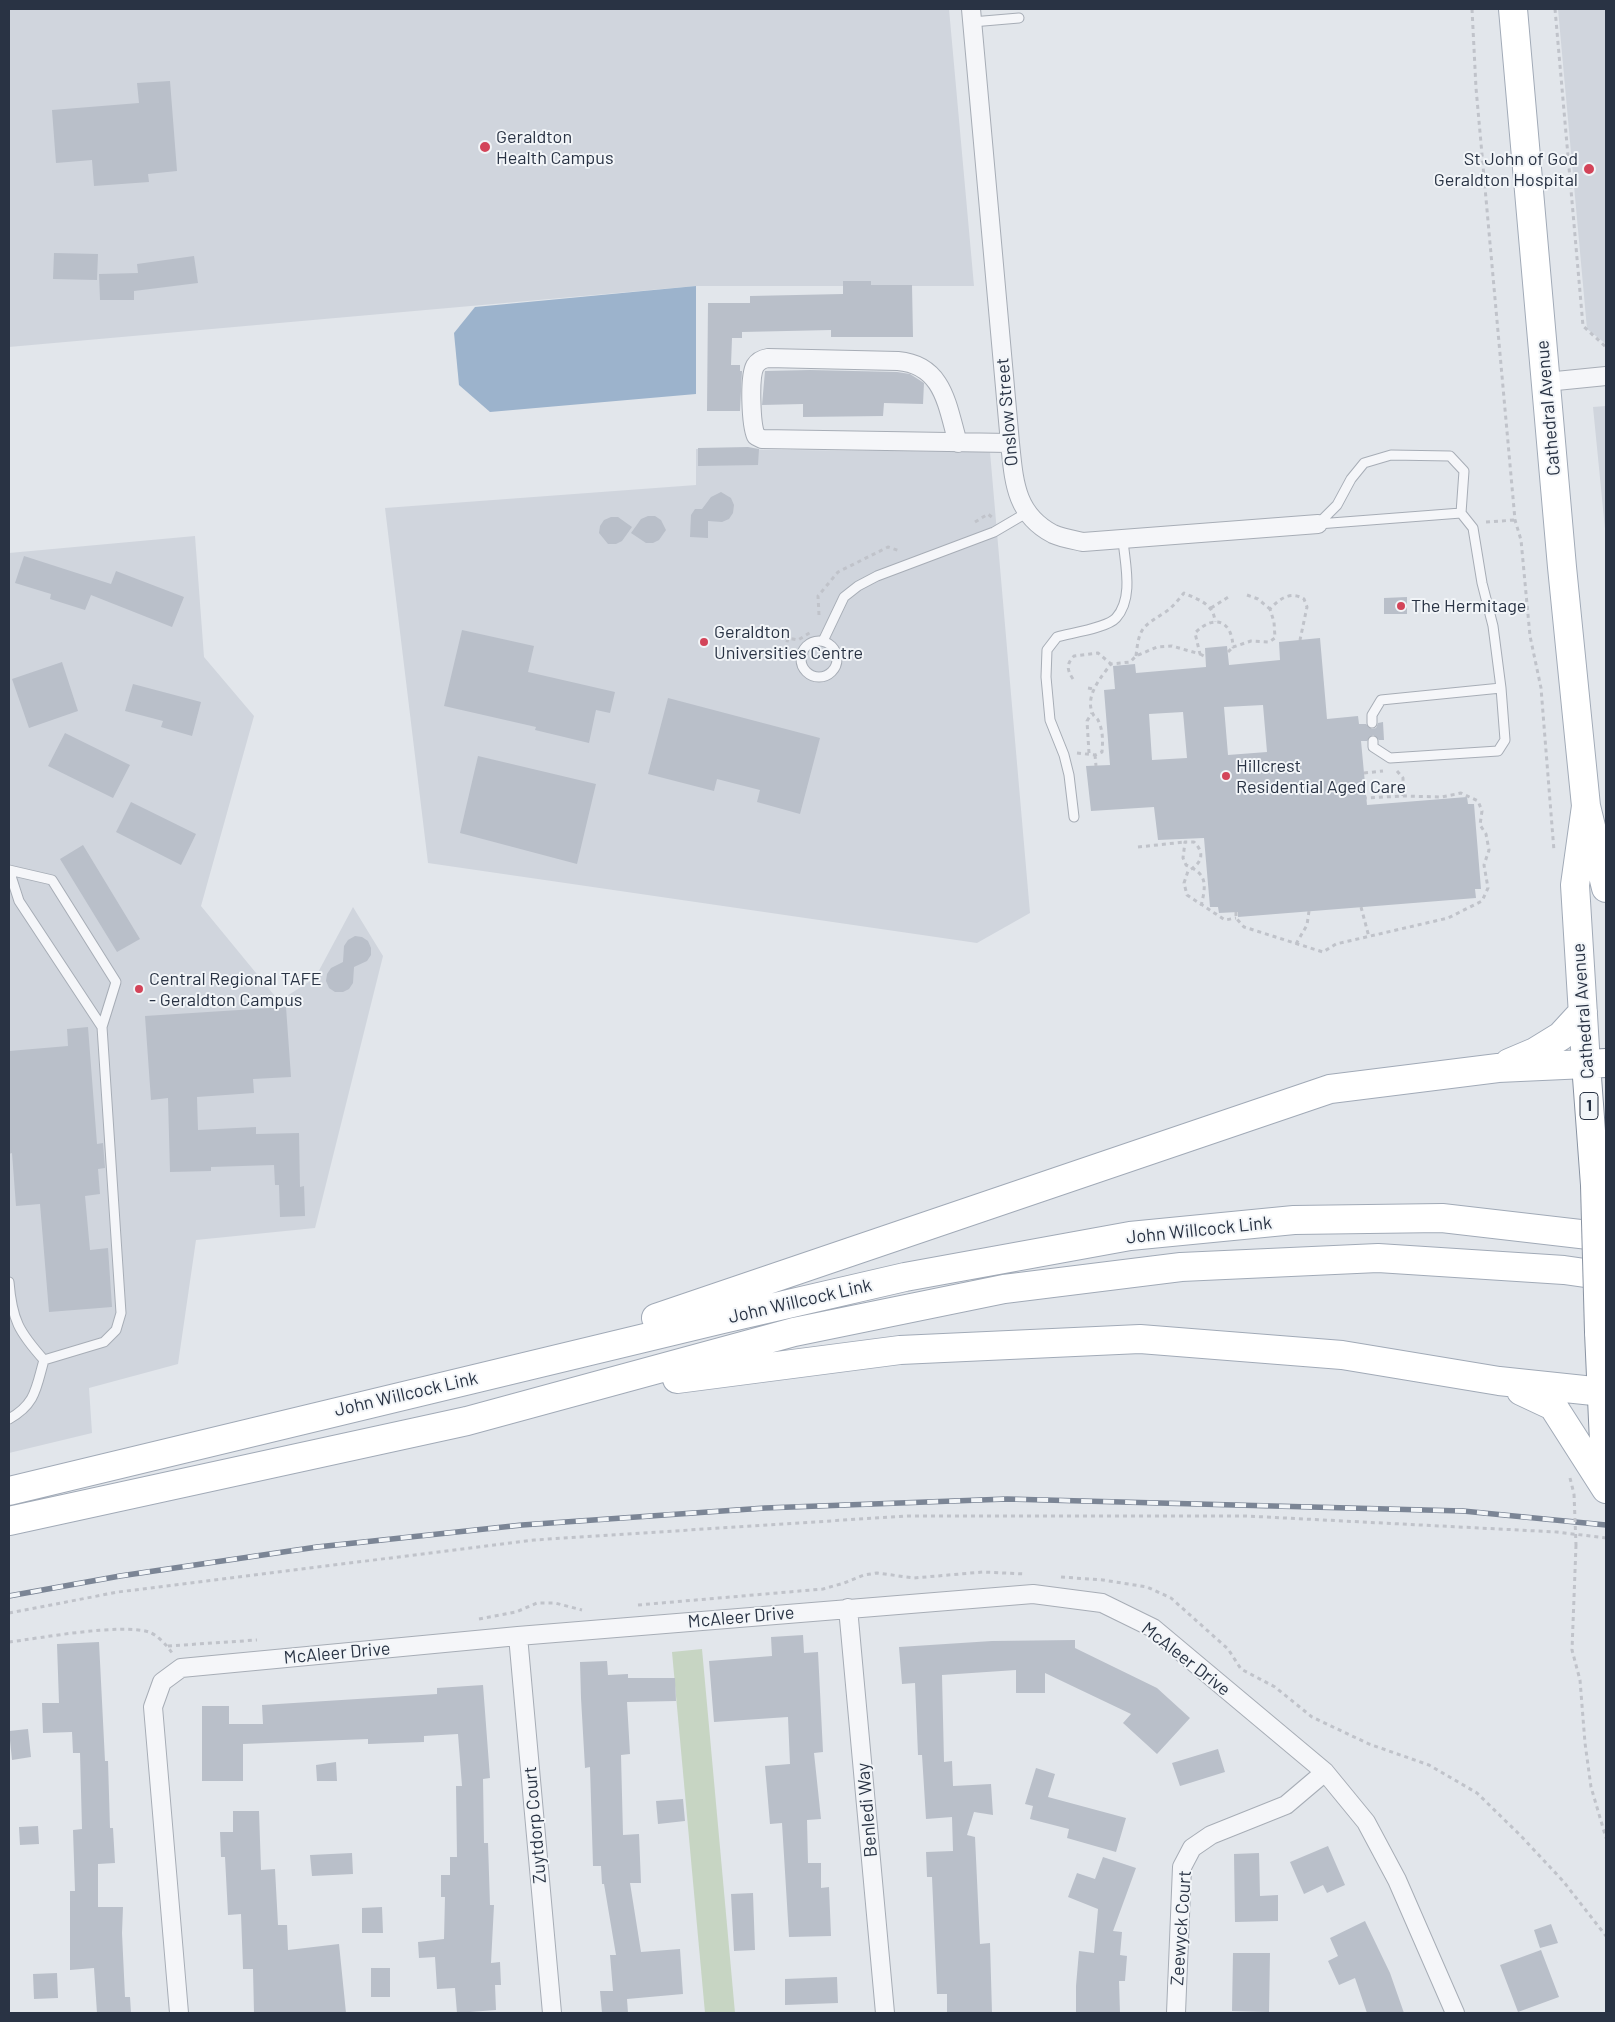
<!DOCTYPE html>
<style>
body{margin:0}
#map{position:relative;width:1615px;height:2022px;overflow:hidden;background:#e2e6eb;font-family:Barlow,sans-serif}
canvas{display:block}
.frame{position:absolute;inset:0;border:10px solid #293344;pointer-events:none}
</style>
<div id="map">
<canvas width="1615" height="2022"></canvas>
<div class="frame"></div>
</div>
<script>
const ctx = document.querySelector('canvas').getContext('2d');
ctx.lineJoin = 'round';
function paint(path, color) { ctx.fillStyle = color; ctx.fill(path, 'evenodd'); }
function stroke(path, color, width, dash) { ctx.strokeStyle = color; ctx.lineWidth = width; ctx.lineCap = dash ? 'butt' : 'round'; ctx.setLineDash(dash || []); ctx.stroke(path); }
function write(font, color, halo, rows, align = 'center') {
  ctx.font = font + ' Barlow,sans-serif'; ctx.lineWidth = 4; ctx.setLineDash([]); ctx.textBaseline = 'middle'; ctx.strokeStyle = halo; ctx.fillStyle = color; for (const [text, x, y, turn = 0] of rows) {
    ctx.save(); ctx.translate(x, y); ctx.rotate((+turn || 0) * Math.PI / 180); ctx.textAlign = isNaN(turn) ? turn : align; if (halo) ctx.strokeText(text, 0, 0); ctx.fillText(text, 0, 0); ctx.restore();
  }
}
const built = new Path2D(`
 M9,9H949L974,286H696L9,347Z
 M1558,9H1606V344L1587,329Z
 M1606,406V539L1593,407Z
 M696,449L990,452L1030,913L977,943L428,863L385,508L696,485Z
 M195,536L204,657L254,716L201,906L279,1001L315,978L353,907L383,956L315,1228L196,1240L178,1364L89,1388L92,1433L9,1453V553Z`);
const green = new Path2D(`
 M702,1649L735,2013H705L672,1652Z`);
const water = new Path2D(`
 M696,286V394L490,412L459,385L454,333L475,307Z`);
const building = new Path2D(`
 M170,81L177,171L148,174L149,182L94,186L92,160L56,163L52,110L139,103L137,83Z
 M54,253L98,254L97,280L53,279Z
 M194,256L198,283L134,291V300H100L99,274L138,273L137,264Z
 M843,281H871V285H912L913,337H831V330L742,332V338H732L731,365H740V371H742L740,411H707L708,303H750V296L843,294Z
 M810,370L897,372L910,374L924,383L923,404L884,403L883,416L803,417V404L762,405L765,371Z
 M748,447L759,449L758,465L698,466V448Z
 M721,492L731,498L734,505L733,513L729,519L722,522L708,521V538L690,537L691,515L695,509H702L711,497Z
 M648,516H655L661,520L666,530L659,540L653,543H646L631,533L641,519Z
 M611,517H618L632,527L622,541L616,544H608L599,533L600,526L604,520Z
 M24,556L111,584L116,571L184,597L172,627L91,595L85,610L50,599L51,594L15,583Z
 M1407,597V614H1384V598Z
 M462,630L534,646L528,672L615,692L610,713L596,710L589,743L535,730L536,727L444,706Z
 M1320,638L1327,719L1358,716L1359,724H1366L1372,729L1376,728L1378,723L1383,722L1384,740H1379L1373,735L1367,741H1361L1367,805L1467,797L1468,804H1474L1481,889H1475L1476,898L1238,917V912L1219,913L1218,907H1210L1204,838L1158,840L1154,807L1091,811L1086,766L1110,765L1104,690L1115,689L1113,666L1135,664L1136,673L1206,667L1205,648L1227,646L1229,665L1280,660L1279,642ZM1263,705L1267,752L1228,755L1224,707ZM1183,712L1187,758L1152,760L1149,714Z
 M62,662L78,711L29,728L12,679Z
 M133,684L201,702L192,736L161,727L163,721L125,711Z
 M668,698L820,738L800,814L757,802L760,790L717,779L714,791L648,774Z
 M65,733L130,765L113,798L48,766Z
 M478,756L596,784L577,864L460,833Z
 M131,802L196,834L181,865L116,832Z
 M83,845L140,939L117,952L60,859Z
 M355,936L362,937L368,941L371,948V955L367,961L354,967L353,983L349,989L343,992H335L329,988L326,981L327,974L331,968L343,962L344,946L348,940Z
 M286,1007L291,1077L253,1079L254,1093L197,1097L198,1130L256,1127V1134L299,1133L300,1187L304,1186L305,1216L280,1217L279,1185H275L274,1165L211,1167V1171L170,1172L168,1098L151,1100L145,1016Z
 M88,1027L97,1144L103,1143L105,1168L98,1169L100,1194L85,1196L90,1250L108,1248L112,1307L49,1312L40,1204L16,1206L12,1153L9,1154V1051L68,1046L67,1029Z
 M803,1635L804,1653L818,1652L823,1752L814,1753L821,1819L807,1820L808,1863H821V1888L829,1887L831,1936L789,1937L782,1823L770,1824L765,1766L790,1764L788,1717L714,1722L709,1661L772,1656L771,1637Z
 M1075,1640V1648L1157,1688L1190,1718L1157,1754L1123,1723L1131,1714L1045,1673V1693H1016V1670L942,1675L944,1762L952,1761L953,1786L991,1784L993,1815L974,1812L967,1835L975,1837L980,1944L990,1943L992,2013H947V1994H937L932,1877H927L926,1852L953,1851L952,1817L926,1819L922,1755H918L915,1683L902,1684L899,1647L992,1641Z
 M99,1642L105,1761H108L110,1828H113L115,1863L98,1864V1907H123L122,1933L125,1997H130L131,2013H97L94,1968L70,1970V1891H75L73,1830L82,1829L80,1753H73L72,1732L43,1733L42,1703H59L57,1644Z
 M607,1661L608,1675L628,1674V1678H675L676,1701L627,1702L630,1754L621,1755L623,1835L639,1834L641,1883H630L641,1952L680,1949L683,1994L627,1999L628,2013H602L600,1991H613L610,1955H616L604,1884H602L601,1866H593L590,1767L585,1768L581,1698L580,1662Z
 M483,1685L490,1778L483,1779L484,1843H488L490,1905H494L491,1963L500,1962L501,1985H495L496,2010L457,2013L455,1988L437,1989L435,1957L419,1958L418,1942L444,1939L445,1897H441V1875H450V1857H457L456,1786H462L458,1734L424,1736V1742L368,1744V1739L243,1744V1781H202V1706H229V1724H263L262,1705L437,1694V1688Z
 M28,1729L31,1757L12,1760L9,1731Z
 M1218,1749L1225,1772L1180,1786L1172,1763Z
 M336,1762L337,1781H317L316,1765Z
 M1036,1768L1055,1774L1048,1797L1126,1818L1116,1852L1067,1838L1069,1829L1030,1819L1033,1806L1025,1804Z
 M683,1799L685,1821L658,1824L656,1801Z
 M233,1811H259L261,1870L275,1869L278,1925H287L288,1950L339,1944L346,2013H254L253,1969H243L241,1914L228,1915L225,1857H221L220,1832H233Z
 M38,1826L39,1844L20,1845L19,1827Z
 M1328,1846L1345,1885L1327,1893L1323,1885L1304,1894L1290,1862Z
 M352,1853L353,1874L312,1876L310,1855Z
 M1259,1853L1260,1896L1278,1895V1921L1235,1922L1234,1854Z
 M1103,1857L1136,1868L1113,1931L1122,1932L1120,1955L1127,1956L1125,1981H1119L1120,2013H1076V1986L1079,1951L1094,1953L1098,1909L1068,1897L1077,1873L1095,1879Z
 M753,1893L755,1950L734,1951L731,1894Z
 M382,1907L383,1933H362V1908Z
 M1365,1921L1390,1973L1404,2013H1367L1355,1978L1339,1985L1328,1961L1338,1956L1330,1938Z
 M1551,1924L1558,1943L1540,1948L1534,1930Z
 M1541,1950L1559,1997L1518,2012L1500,1965Z
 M1233,1953H1270L1269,2012L1232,2011Z
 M371,1968H390V1997H371Z
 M57,1973L58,1998L34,1999L33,1974Z
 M837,1977L838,2003L785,2005V1979Z`);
const path = new Path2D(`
 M1472,9L1476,88L1515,520L1521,540L1530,636L1541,688L1554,851
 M1555,9L1583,326L1606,347
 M975,522L988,514L993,518
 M1486,522L1515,520
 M1247,595L1258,599L1270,609
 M1211,608L1230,596
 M819,615L818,596L838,572L888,547L900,551
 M785,650L788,638L798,640L811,632
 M1228,652L1233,647
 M1200,654L1206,657
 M1136,656C1139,628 1142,627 1164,613C1172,608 1178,600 1184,593C1199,600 1214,604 1215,622
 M1073,679C1067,670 1066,664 1074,656L1098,653L1111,664
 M1088,688L1094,689
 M1077,753L1095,755L1102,752C1103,741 1103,730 1098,720C1097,718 1094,717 1093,714C1084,697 1101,677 1111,664L1130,662L1136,656L1157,647L1172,646L1200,654L1195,633C1214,614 1232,620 1233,647L1251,641L1269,642L1275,638L1274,622L1270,609C1280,598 1291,591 1304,599L1307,607L1300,640
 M1089,753L1087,721L1092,713
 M1095,755L1096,766
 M1397,771L1403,778V796
 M1364,773L1383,771
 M1138,847L1185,842
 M1201,906C1206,885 1208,874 1186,865L1183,858L1185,842H1194C1206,854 1201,864 1188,871L1184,883L1187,895L1225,920L1236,918
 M1361,907L1369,937
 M1236,912V918L1244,927L1323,952L1336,944L1448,918L1482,901L1488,888L1484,865L1489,850L1486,834L1480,825L1482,811L1478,801L1461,793L1442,797L1403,796L1366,798
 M1296,944L1307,925L1309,911
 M1570,1478L1574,1494
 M1576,1545L1572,1650L1580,1680L1585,1743L1591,1787L1606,1838
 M1061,1577L1103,1580L1147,1587L1171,1598L1228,1649L1241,1669L1275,1687L1312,1717L1369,1744L1429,1765L1477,1793L1521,1836L1563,1881L1606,1936
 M638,1605L823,1589L844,1583L864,1575L877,1573L914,1578L983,1572L1025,1574
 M9,1613L118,1592L534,1540L907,1516H1246L1557,1532L1606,1538
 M479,1619L516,1612L537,1603H555L582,1610
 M9,1642C42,1638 120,1623 149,1632C157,1635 167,1645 172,1653
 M168,1646L257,1640`);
const lane = new Path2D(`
 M972,22L1019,18
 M1318,524L1337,505L1351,479L1364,463L1391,455L1450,456L1464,471L1461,513L1473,528L1482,583L1493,626L1501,688
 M1318,524L1461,513
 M801 659a18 18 0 1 1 36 0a18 18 0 1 1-36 0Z
 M823,641L844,597L858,586L877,576L994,532L1028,512
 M1372,723V715L1381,700L1501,688L1505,740L1498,751L1390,758L1373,747V741
 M1074,817L1069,775L1064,755L1050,720L1046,677L1047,650L1057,637C1071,633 1107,628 1116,618C1134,598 1125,564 1123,540
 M9,870L19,901L102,1027L121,1313L116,1330L104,1342L44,1360C36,1388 36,1404 9,1419
 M9,870L52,880L116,982L102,1027
 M9,1282C12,1320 19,1332 44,1360`);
const street = new Path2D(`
 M971,9L1010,443C1014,481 1015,514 1053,534C1062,538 1074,540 1083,542L1318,524
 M1546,382L1606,376
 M958,443C947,406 944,365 898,361L768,358C762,359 758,361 755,366C749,377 751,425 756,436L762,439L1010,443
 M848,1608L885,2013
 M518,1636L552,2013
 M179,2013L153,1707L162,1682L181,1668L518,1636L1033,1594L1102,1603L1153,1628L1325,1772L1366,1822L1397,1880L1455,2013
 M1176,2013L1182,1867L1192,1848L1211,1835L1286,1805L1325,1772`);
const primary = new Path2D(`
 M1513,9L1562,567L1586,806L1606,888
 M1509,1063L1535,1052L1561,1036L1583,1012
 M656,1318L1330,1089L1498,1068L1586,1064L1575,885L1586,806
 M677,1379L900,1350L1140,1339L1342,1355L1499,1381L1603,1392
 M1521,1391L1553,1406L1606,1489
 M9,1491L719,1320L905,1277L1130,1236L1294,1220L1442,1218L1606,1237
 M9,1521L467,1421L794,1332L1004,1289L1181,1267L1378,1258L1564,1270L1606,1276`);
const highway = new Path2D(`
 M1595,1185L1586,1064L1606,1063
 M1599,1332L1606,1486`);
const rail = new Path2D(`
 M9,1596L120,1576L317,1547L522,1525L765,1508L1007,1499L1463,1511L1606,1525`);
const pathBridge = new Path2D(`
 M1574,1494L1576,1545`);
const highwayBridge = new Path2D(`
 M1595,1185L1599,1332`);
const markers = [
 [485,147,6,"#d34459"],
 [1589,169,6,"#d34459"],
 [1401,606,5,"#d34459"],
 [704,642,5,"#d34459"],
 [1226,776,5,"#d34459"],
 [139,989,5,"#d34459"]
];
const shields = [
 [1589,1106,18]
];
const shieldNames = [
 ["1",1589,1106]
];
const poiNames = [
 ["Geraldton",496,137],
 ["Health Campus",496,158],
 ["St John of God",1578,159,"right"],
 ["Geraldton Hospital",1578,180,"right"],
 ["The Hermitage",1411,606],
 ["Geraldton",714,632],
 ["Universities Centre",714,653],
 ["Hillcrest",1236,766],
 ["Residential Aged Care",1236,787],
 ["Central Regional TAFE",149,979],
 ["- Geraldton Campus",149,1000]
];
const streetNames = [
 ["Cathedral Avenue",1548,408,-95],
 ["Onslow Street",1007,412,-95],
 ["Cathedral Avenue",1583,1011,-94],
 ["John Willcock Link",1199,1230,-6],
 ["John Willcock Link",800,1301,-13],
 ["John Willcock Link",406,1394,-13],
 ["McAleer Drive",741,1617,-5],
 ["McAleer Drive",337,1653,-5],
 ["McAleer Drive",1186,1659,38],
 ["Benledi Way",867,1810,-95],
 ["Zuytdorp Court",535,1825,-95],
 ["Zeewyck Court",1181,1928,-86]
];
paint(built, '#d0d5dd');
paint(green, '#c7d5c3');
paint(water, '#9cb3cc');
paint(building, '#b9bfc9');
stroke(lane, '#a7adb6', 11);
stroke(street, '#a7adb6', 20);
stroke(primary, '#a1aab7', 30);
stroke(highway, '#8993a2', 30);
stroke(path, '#c0c3ca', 3, [4, 4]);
stroke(lane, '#f5f6f9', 9);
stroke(street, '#f5f6f9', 18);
stroke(primary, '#fff', 28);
stroke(highway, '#fff', 28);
stroke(rail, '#7b8595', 5.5);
stroke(rail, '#f2f5f8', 4, [11]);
stroke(highwayBridge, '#8993a2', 30, []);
stroke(pathBridge, '#c0c3ca', 3, [4, 4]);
stroke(highwayBridge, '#fff', 28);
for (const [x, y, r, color] of markers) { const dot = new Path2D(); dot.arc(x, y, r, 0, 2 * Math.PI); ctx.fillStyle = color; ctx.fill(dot); stroke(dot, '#f2f5f8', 2); }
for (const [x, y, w] of shields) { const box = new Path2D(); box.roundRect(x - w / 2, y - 13.5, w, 27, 4); ctx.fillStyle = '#f2f5f8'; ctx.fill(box); stroke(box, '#293344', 1); }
write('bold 16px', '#293344', null, shieldNames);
write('18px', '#293344', '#f2f5f8', poiNames, 'left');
write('18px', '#293344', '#f2f5f8', streetNames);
</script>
